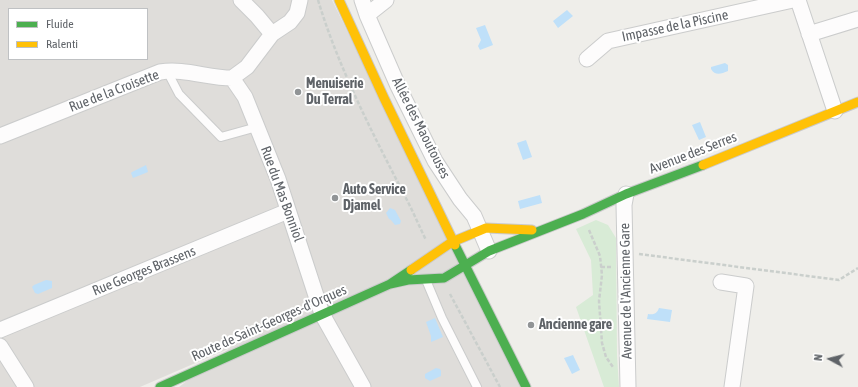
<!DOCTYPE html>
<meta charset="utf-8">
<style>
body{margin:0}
#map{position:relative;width:858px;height:387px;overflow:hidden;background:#efeeea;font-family:"Asap Condensed",sans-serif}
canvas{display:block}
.legend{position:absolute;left:8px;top:8px;width:140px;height:52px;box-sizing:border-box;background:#fff;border:1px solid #bfc1c3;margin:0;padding:5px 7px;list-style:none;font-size:12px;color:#5f6368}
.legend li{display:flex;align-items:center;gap:8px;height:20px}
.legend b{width:20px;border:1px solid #bfc1c3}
.north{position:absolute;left:810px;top:339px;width:40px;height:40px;-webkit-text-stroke:3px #fff;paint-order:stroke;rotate:277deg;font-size:11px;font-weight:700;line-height:16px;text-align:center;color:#5f6368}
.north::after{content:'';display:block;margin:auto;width:14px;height:18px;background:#5f6368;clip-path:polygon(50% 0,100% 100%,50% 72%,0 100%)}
</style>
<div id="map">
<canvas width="858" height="387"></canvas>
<ul class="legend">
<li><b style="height:5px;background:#4caf50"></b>Fluide</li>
<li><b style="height:5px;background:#ffc107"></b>Ralenti</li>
</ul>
<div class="north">N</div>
</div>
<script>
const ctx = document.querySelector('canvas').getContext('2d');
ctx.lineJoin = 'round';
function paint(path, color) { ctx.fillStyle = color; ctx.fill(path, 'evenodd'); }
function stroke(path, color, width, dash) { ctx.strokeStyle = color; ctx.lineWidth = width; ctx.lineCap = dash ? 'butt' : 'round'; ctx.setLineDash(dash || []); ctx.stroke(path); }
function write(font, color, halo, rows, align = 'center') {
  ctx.font = font + ' "Asap Condensed",sans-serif'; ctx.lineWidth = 4; ctx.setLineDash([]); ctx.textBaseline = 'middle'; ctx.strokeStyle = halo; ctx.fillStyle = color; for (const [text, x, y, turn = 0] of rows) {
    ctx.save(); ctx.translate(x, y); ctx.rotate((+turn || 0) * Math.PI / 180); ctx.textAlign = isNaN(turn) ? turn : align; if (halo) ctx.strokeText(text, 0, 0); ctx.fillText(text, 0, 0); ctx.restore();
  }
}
const industrial = new Path2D(`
 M0,0H332L521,387H179L230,348L140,387H0ZM9,9H147V59H9Z`);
const green = new Path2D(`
 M596,220L608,225L616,238L617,355L619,387H604L576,307L593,295L591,260L576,229Z`);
const water = new Path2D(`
 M567,10L573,16L558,28L553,21Z
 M485,25L493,45L480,50L478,46L481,40L476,28Z
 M725,63L728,65V71C721,74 715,76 711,69V67Z
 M700,122L706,137L699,140L692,125Z
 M526,140L532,157L523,160L517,143Z
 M146,165L148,172L133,178L131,173L132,172Z
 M540,195L542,203L520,209L518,201Z
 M390,208L395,210L401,221L400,224L395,225L391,220L389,219L386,213Z
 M46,280L52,281V288L38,294L35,293L32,287L34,285Z
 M659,308L672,310L670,322L647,319L648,314C653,315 657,314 659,308Z
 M435,318L443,337L431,342V336L426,322Z
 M573,355L580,370L572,374L564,358Z
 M436,368L440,369L441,371V376L430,381L425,378V374Z`);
const path = new Path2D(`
 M318,0C339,70 376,140 409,204C415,216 420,228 426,240
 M589,230L600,256L602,275L599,301L602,343L606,357L613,367
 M639,254L839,280L858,268
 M601,267H611
 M450,294L500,387`);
const lane = new Path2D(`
 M167,71L179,94L221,137L257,127
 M426,280L442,318L477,387`);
const street = new Path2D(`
 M241,0L257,16L272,34
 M362,0L367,15L398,86L435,161L460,199L474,216L489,251
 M798,0L835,111
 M367,15L386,0
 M809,34L858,19
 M587,59L608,41L793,0
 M232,78L245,97L278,179L322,314L363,387
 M232,78L247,67L272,34L290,22L297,13L300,0
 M0,136L160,72C184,68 208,78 232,78
 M626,194L624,205L628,387
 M721,282L746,286L732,387
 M0,330L288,211
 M0,346L26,387`);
const fast = new Path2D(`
 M455,245L526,387
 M390,284L408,280L444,278L489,251L583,214L626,194L703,165
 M160,387L390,284L411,270`);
const slow = new Path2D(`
 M339,0L384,98L455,245
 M703,165L858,102
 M411,270L452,242L486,228L532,230`);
const markers = [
 [298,92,4,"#919496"],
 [335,198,4,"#919496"],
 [531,325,4,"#919496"]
];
const streetNames = [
 ["Impasse de la Piscine",675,26,-12],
 ["Rue de la Croisette",114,91,-21],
 ["Allée des Maoutouses",421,128,63],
 ["Avenue des Serres",693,153,-21],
 ["Rue du Mas Bonniol",282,194,70],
 ["Rue Georges Brassens",144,271,-22],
 ["Avenue de l'Ancienne Gare",626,291,-91],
 ["Route de Saint-Georges-d'Orques",269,323,-24]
];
const poiNames = [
 ["Menuiserie",306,84],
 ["Du Terral",306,100],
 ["Auto Service",343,190],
 ["Djamel",343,206],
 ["Ancienne gare",539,325]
];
paint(industrial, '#dfddda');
paint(green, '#d8ebd6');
paint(water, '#bfe0f9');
stroke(lane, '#cbcccc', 10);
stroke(street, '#cbcccc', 17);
stroke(fast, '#cacacb', 11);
stroke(slow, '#cacacb', 11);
stroke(path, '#cacfcc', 2.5, [4, 2]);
stroke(lane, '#fdfcfc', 8);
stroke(street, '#fdfcfc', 15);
stroke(fast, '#4caf50', 9);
stroke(slow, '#ffc107', 9);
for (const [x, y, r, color] of markers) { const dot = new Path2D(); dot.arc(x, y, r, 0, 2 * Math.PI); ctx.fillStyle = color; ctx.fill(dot); stroke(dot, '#fff', 1.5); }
write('14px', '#5f6368', '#fff', streetNames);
write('bold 14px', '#5f6368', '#fff', poiNames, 'left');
</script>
